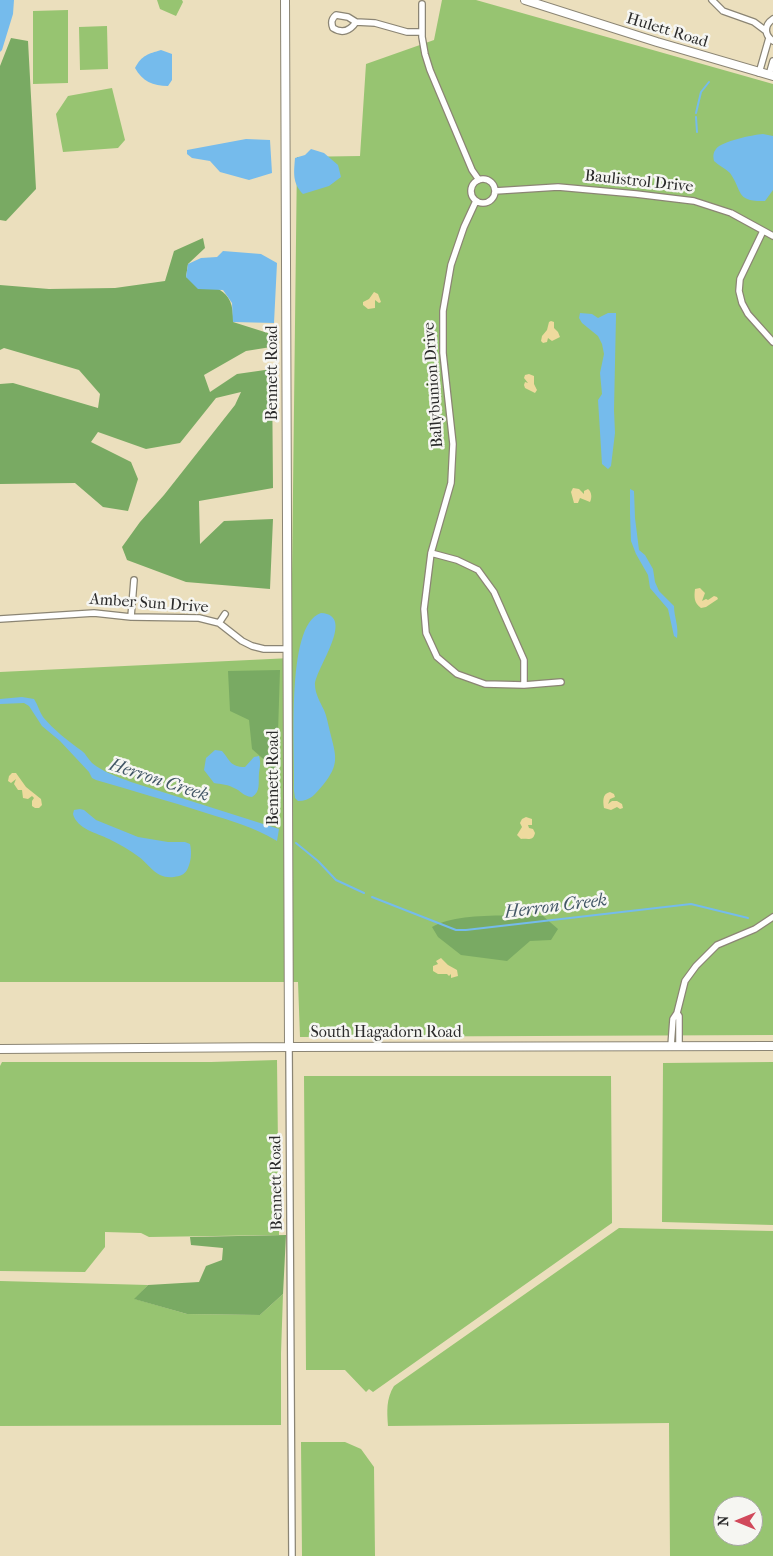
<!DOCTYPE html>
<style>
body{margin:0}
#map{position:relative;width:773px;height:1556px;overflow:hidden;background:#ebdfbd;font-family:"IM FELL French Canon",serif}
canvas{display:block}
.north{position:absolute;left:713px;top:1496px;width:50px;height:50px;box-sizing:border-box;background:#f6f6f2;border:1px solid #a5a5a2;border-radius:50%;rotate:270deg;font-size:14px;font-weight:700;line-height:20px;text-align:center;color:#2b2b2b}
.north::after{content:'';display:block;margin:auto;width:18px;height:22px;background:#d1495b;clip-path:polygon(50% 0,100% 100%,50% 72%,0 100%)}
</style>
<div id="map">
<canvas width="773" height="1556"></canvas>
<div class="north">N</div>
</div>
<script>
const ctx = document.querySelector('canvas').getContext('2d');
ctx.lineJoin = 'round';
function paint(path, color) { ctx.fillStyle = color; ctx.fill(path, 'evenodd'); }
function stroke(path, color, width, dash) { ctx.strokeStyle = color; ctx.lineWidth = width; ctx.lineCap = dash ? 'butt' : 'round'; ctx.setLineDash(dash || []); ctx.stroke(path); }
function write(font, color, halo, rows, align = 'center') {
  ctx.font = font + ' "IM FELL French Canon",serif'; ctx.lineWidth = 5; ctx.setLineDash([]); ctx.textBaseline = 'middle'; ctx.strokeStyle = halo; ctx.fillStyle = color; for (const [text, x, y, turn = 0] of rows) {
    ctx.save(); ctx.translate(x, y); ctx.rotate((+turn || 0) * Math.PI / 180); ctx.textAlign = isNaN(turn) ? turn : align; if (halo) ctx.strokeText(text, 0, 0); ctx.fillText(text, 0, 0); ctx.restore();
  }
}
const green = new Path2D(`
 M157,0H182L183,2L176,16L160,9Z
 M442,0H476L773,84V1035L300,1037L298,982H0V672L291,658L297,157L360,156L366,64L434,40Z
 M68,10V83L33,84V11Z
 M107,26L108,69L80,70L79,27Z
 M112,88L125,140L118,148L63,152L56,114L68,96Z
 M277,1060L279,1235L149,1237L141,1233L105,1232V1247L85,1272L0,1271V1066L2,1062H211Z
 M773,1062V1225L662,1222L663,1063Z
 M304,1076H611L612,1223L373,1392L369,1389L366,1392L345,1370H306Z
 M619,1228L773,1231V1556H670L669,1423L388,1426C387,1411 386,1399 394,1386ZM723,1506H753V1536H723Z
 M0,1281L148,1285L135,1299L187,1314L260,1315L283,1294L281,1353V1425L0,1426Z
 M301,1442H345L361,1449L374,1467L375,1556H302Z`);
const forest = new Path2D(`
 M11,38L28,41L36,189L6,221L0,220V66Z
 M203,238L205,248L188,264L186,277C213,287 235,287 233,322L271,334V347L246,351L204,375L210,392L237,374L272,369L273,488L199,501L200,544L224,521L273,519L270,589L186,582L127,560L122,547L140,522L164,495L235,405L241,392L216,398L180,443L146,449L98,432L91,442L131,462L138,479L128,511L103,507L75,483L0,484V384L13,383L98,408L100,394L79,370L4,348L0,350V285L49,289L115,288L165,281L174,251Z
 M280,670L276,795L270,794V765L252,749L249,720L230,711L228,671Z
 M543,916L558,929L551,940L530,941L507,961L461,955L438,937L432,927C458,912 513,916 543,916Z
 M286,1235L283,1294L260,1315L187,1314L134,1299L148,1285L199,1282L206,1266L222,1260L223,1248L191,1245L190,1237Z`);
const sand = new Path2D(`
 M374,292L378,294L381,302L379,303L375,300V308L368,309L363,305V302L369,299Z
 M551,321L554,322V328L558,332L560,337L552,341L548,338L547,342L543,343L541,341L542,336L547,330L549,322Z
 M529,374L534,376V384L537,390L535,393L525,388L524,385L525,382L528,383L524,378L525,375Z
 M573,488L579,489L584,494V491L588,489C592,492 592,498 590,502L580,498L578,503H574L571,492Z
 M700,588L705,593L702,601L706,599L708,600L714,596L717,597L718,599L706,607L701,608C694,603 694,597 695,589Z
 M12,773H16L26,787L41,799L42,805L39,808H35L32,806V801L34,798L32,796L28,799L23,798L22,790H18L14,784L16,779L11,783L8,781L9,776Z
 M610,792L614,794L615,797L610,799L608,804L612,801H617L622,804L623,808L620,809L617,807L611,810L604,808C603,801 602,794 610,792Z
 M526,817L532,819V825H528L529,828L533,829L535,833C533,842 527,838 521,839L517,835L522,827L520,823L522,819Z
 M441,958L448,965L457,970L458,976L451,978V974L449,976L447,974H438L433,971V966L438,964L436,961Z`);
const water = new Path2D(`
 M0,0H14L13,14L2,50L0,52Z
 M161,50L172,54V80L168,86C153,86 142,81 135,68C142,55 148,54 161,50Z
 M763,134L773,136V190L765,201C735,202 743,191 730,173C725,168 719,166 714,161C713,156 713,153 716,149C722,141 752,135 763,134Z
 M246,139L270,140L272,173L249,180L220,172L210,161L192,158L187,154V150Z
 M311,149L324,153L338,165L341,177L329,186L303,194C292,183 294,172 295,158L305,155Z
 M223,251L261,254L277,263L274,323L233,322L232,303L223,290L198,289L186,277L188,264L201,258L217,257Z
 M580,313L592,314L598,318L608,313H616V316L614,410L615,433L611,466L608,469L602,464L598,400L602,394L600,373L604,354L602,344L598,336L582,323L579,318Z
 M630,489L634,491L635,518L639,550L645,555L653,569L655,582L659,591L674,606C674,617 679,626 677,638L674,636L668,609L650,588L648,575L636,554L631,541L630,513Z
 M321,613C357,615 315,669 315,685C315,693 320,702 324,710C327,717 328,724 330,732C336,756 340,764 323,785C315,794 311,801 298,801L295,798L294,791C296,757 284,624 321,613Z
 M22,697L34,699C38,705 39,711 43,717C54,730 68,741 82,751C86,754 88,759 92,763C103,772 118,777 131,782L279,829L277,841C253,827 232,821 206,813C169,801 133,791 96,780L92,778L89,772L60,741L42,726L29,706L24,703L0,704V699Z
 M215,750L222,751C230,760 230,767 245,767L254,757L259,756C261,763 260,766 259,773C258,783 261,791 252,797C242,796 242,791 234,788C229,785 221,784 214,783L204,770L206,758Z
 M80,809L84,810L96,820L138,837L168,842H185L190,844C192,853 191,862 187,870C184,875 180,876 174,877C156,879 151,866 139,857C130,850 119,844 109,839C97,833 77,829 73,814L74,810Z`);
const stream = new Path2D(`
 M696,113L701,92L709,82
 M696,117L697,132
 M296,843L318,861L336,880L364,893
 M372,897L456,930H466L691,904L748,918`);
const street = new Path2D(`
 M712,0L723,11L754,22L766,31
 M422,4V37L425,54L430,70L472,170L479,180
 M773,19C764,25 764,35 773,41
 M356,22C350,31 342,34 333,28C331,23 331,19 336,15L348,17L356,22L375,23L407,32H422
 M759,73L769,38
 M769,75L773,61
 M471 191a12 12 0 1 1 24 0a12 12 0 1 1-24 0Z
 M495,191L558,187L636,194L694,201L731,213L773,236
 M476,201L464,227L451,265L443,311V353L453,444L451,483L431,553L424,609L426,633L437,657L457,674L485,684L524,685L561,682
 M763,231L740,279L739,291L742,303L748,314L773,342
 M431,553L457,560L478,570L494,592L524,660V685
 M131,617L134,580
 M0,619L94,613L131,617L199,618L219,623L242,641L252,646L264,649H288
 M219,623L225,614
 M677,1013L679,1016V1046
 M671,1046L673,1019L677,1013L685,981L696,966L717,945L755,929L773,917
 M289,1047L292,1556`);
const secondary = new Path2D(`
 M285,0L289,1047
 M525,0L657,42L773,76
 M0,1049L289,1047L773,1046`);
const streetNames = [
 ["Hulett Road",667,31,17],
 ["Baulistrol Drive",639,182,6],
 ["Bennett Road",273,373,-90],
 ["Ballybunion Drive",434,385,-94],
 ["Amber Sun Drive",149,604,4],
 ["Bennett Road",274,778,-90],
 ["South Hagadorn Road",386,1033],
 ["Bennett Road",277,1183,-91]
];
const waterNames = [
 ["Herron Creek",159,781,18],
 ["Herron Creek",556,907,-7]
];
paint(green, '#97c471');
paint(forest, '#79aa63');
paint(sand, '#eeda9e');
paint(water, '#75bbec');
stroke(stream, '#75bbec', 2);
stroke(street, '#8b8574', 8);
stroke(secondary, '#8b8574', 10);
stroke(street, '#fff', 5.5);
stroke(secondary, '#fff', 8);
write('16px', '#2b2b2b', '#f6f6f2', streetNames);
write('italic 18px', '#415665', '#f6f6f2', waterNames);
</script>
